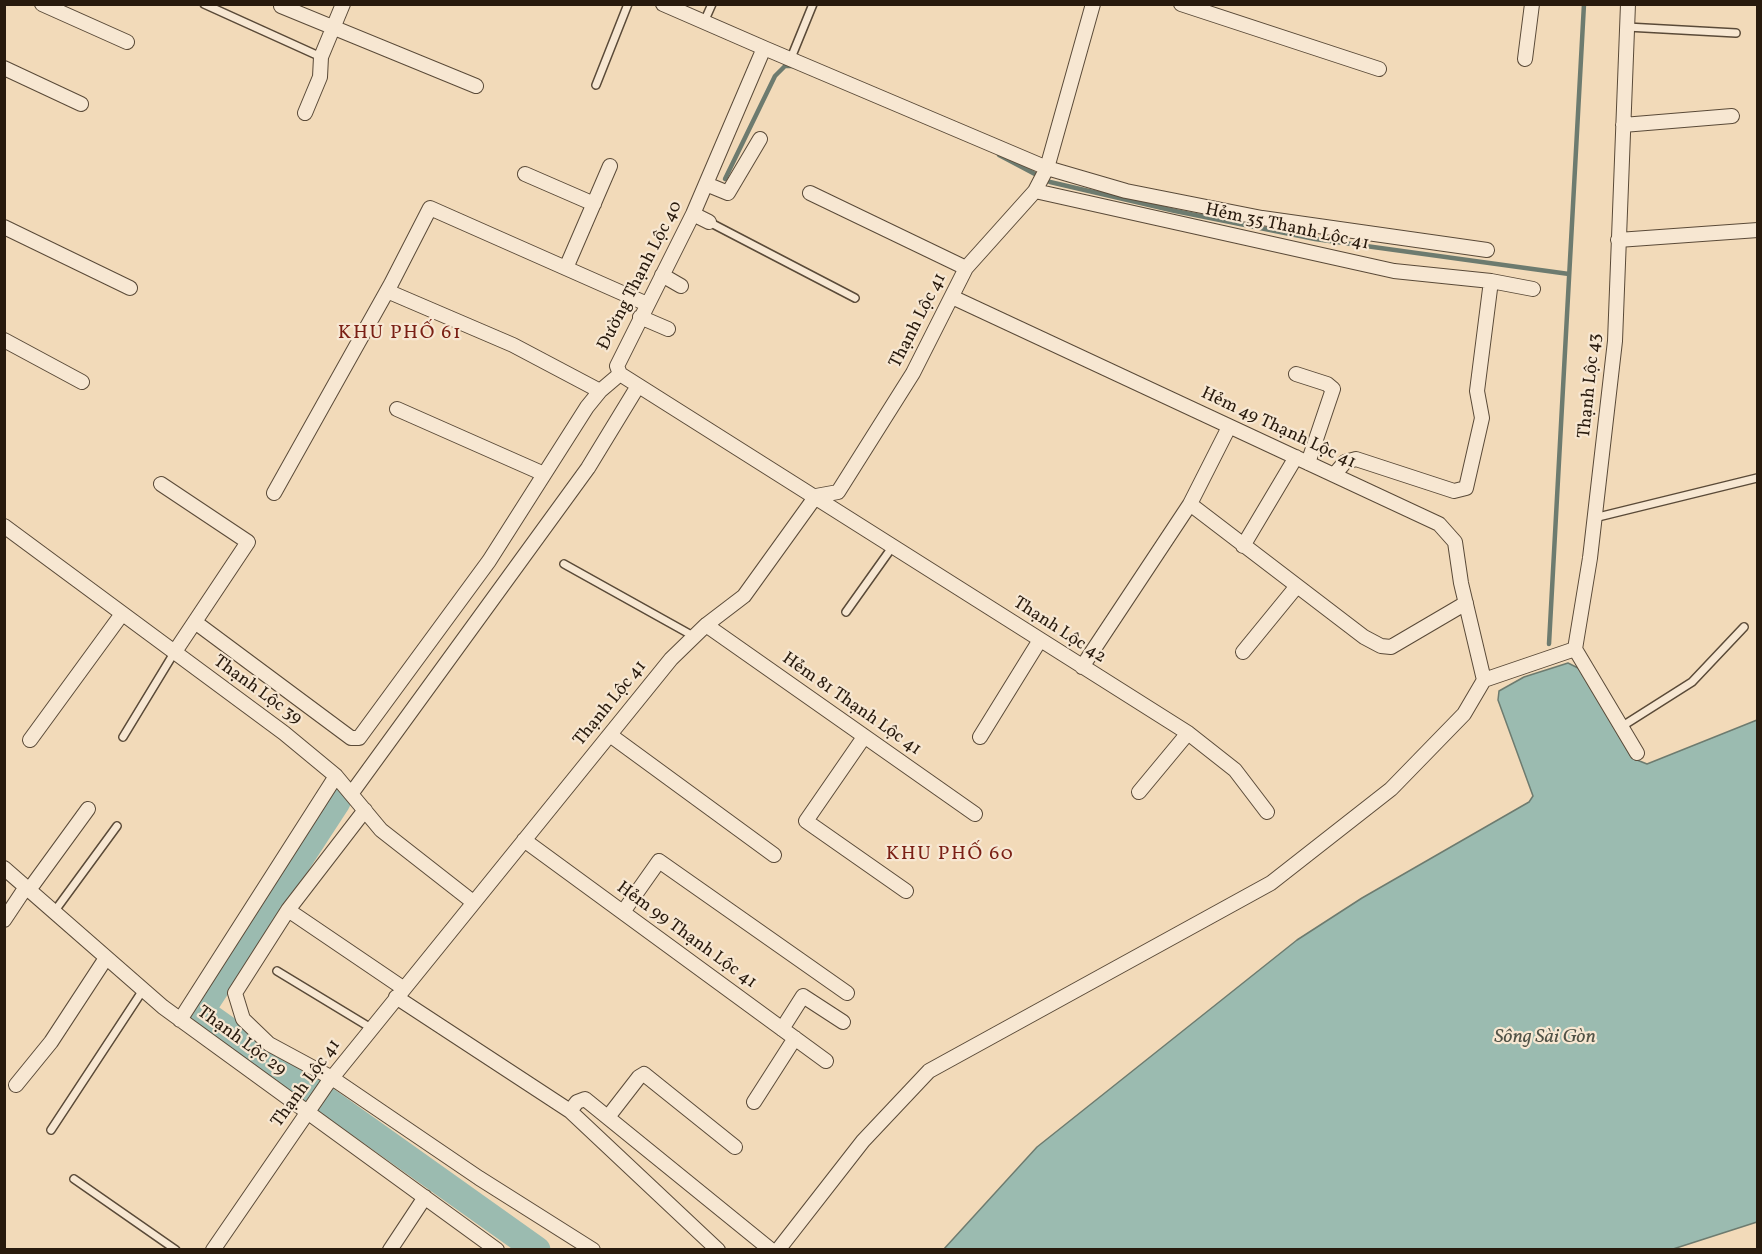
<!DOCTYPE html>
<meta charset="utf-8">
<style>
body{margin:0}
#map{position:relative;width:1762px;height:1254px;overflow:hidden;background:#f2dab9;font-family:Vollkorn,serif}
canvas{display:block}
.frame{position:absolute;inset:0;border:6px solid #281a0d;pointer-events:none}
</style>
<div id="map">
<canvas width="1762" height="1254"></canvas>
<div class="frame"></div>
</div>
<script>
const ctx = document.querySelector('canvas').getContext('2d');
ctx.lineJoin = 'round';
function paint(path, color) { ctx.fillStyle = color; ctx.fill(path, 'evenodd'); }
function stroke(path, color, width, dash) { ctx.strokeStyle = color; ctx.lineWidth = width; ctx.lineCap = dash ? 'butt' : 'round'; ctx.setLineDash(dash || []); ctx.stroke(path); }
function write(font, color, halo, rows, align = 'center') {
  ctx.font = font + ' Vollkorn,serif'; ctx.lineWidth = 4.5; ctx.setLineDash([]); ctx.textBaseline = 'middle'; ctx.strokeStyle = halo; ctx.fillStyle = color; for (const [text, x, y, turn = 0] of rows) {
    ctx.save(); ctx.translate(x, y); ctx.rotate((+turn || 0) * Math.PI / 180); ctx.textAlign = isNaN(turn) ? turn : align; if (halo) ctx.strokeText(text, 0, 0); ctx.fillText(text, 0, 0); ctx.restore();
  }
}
const water = new Path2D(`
 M1568,663L1580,669L1632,758L1647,764L1757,720V1222L1670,1250H943L1037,1147L1297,940L1362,898L1529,802L1533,796L1498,700L1499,691L1524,677Z`);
const stream = new Path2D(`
 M999,155L1050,182L1175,211L1315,239L1569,274
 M725,179L775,76L785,66H793
 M1549,644L1584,4`);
const river = new Path2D(`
 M337,802L201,1011L537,1250`);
const service = new Path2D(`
 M204,4L321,57
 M704,22L712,4
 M1627,27L1736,33
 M791,58L813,4
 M596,85L628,4
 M709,222L855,298
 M1594,518L1757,478
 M564,564L695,637
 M846,612L893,546
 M1621,727L1692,682L1744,627
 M123,737L174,653
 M54,912L117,826
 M277,971L371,1028
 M51,1130L143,990
 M74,1179L176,1250`);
const minor = new Path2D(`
 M42,4L127,42
 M663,4L764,48L693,214L617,366L620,374L1188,733L1235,770L1267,812
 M1181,4L1379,69
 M1628,4L1615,341L1590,558L1575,649L1637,753
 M281,6L476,86
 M764,48L1047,168L1126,191L1262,218L1487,250
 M1525,59L1532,4
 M4,68L81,104
 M305,113L320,77L321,57L343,4
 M1623,125L1732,116
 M525,174L594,204
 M706,184L728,193L760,139
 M1035,191L1394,271L1491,281L1533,289
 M810,193L966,268
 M693,214L709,222
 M4,227L130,288
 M1618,240L1758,230
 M566,268L610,166
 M662,275L681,286
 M387,291L513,345L600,391
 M952,297L1439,524L1455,542L1461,583L1484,680
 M640,317L668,329
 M4,340L82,382
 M1296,374L1327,384L1333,389L1308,463
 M397,409L544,474
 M1229,427L1190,504L1364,637L1381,646L1391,647L1466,603
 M1334,475L1345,462L1356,459L1454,491L1466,488L1482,418L1477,391L1491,281
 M161,484L248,542L174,653
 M274,493L391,284L430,208L647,304
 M4,526L284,733L336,776L381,830L473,902
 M1243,546L1296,457
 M195,622L351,738H359L489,561L587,407L600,391L620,374
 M706,625L975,814
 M1243,652L1297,586
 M1082,667L1190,504
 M610,735L774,855
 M864,737L806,821L906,891
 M980,737L1040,640
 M30,740L122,614
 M1139,792L1188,733
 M351,794L588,468L638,386
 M365,810L288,910L235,993L243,1019L269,1044L332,1078L479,1178L593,1250
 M524,840L826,1061
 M4,868L163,1007L497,1250
 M29,890L88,809
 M288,910L403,988
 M623,912L659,861L847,993
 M4,920L26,887
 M396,997L570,1111L718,1250
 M180,1020L336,776
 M782,1029L803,996L843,1022
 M16,1085L51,1042L106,958
 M754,1102L795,1038
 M570,1111L577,1102L585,1099L771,1250
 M608,1117L639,1077L644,1074L735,1147
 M213,1250L327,1084L671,659L706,625L744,596L816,496L838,492L913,373L966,268L1035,191L1047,168L1093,4
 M390,1250L425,1197
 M778,1250L863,1141L929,1071L1271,883L1391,789L1464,714L1484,680L1575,649`);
const streetNames = [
 ["Hẻm 35 Thạnh Lộc 41",1287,228,12],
 ["Đường Thạnh Lộc 40",641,276,-63],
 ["Thạnh Lộc 41",919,321,-63],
 ["Thạnh Lộc 43",1591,386,-84],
 ["Hẻm 49 Thạnh Lộc 41",1278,429,25],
 ["Thạnh Lộc 42",1059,631,33],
 ["Thạnh Lộc 39",257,691,36],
 ["Thạnh Lộc 41",611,704,-51],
 ["Hẻm 81 Thạnh Lộc 41",851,705,35],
 ["Hẻm 99 Thạnh Lộc 41",686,936,36],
 ["Thạnh Lộc 29",241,1042,36],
 ["Thạnh Lộc 41",307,1084,-54]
];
const neighbourhoodNames = [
 ["KHU PHỐ 61",400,334],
 ["KHU PHỐ 60",950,855]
];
const waterNames = [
 ["Sông Sài Gòn",1545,1038]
];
paint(water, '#9bbbb0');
stroke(water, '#6d7b6f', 1.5);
stroke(stream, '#6d7b6f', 4.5);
stroke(river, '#9bbbb0', 27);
stroke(service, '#5a4a38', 10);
stroke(minor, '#5a4a38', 16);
stroke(service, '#f7e7d2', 7);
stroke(minor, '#f7e7d2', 14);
write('18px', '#281a0d', '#f7e7d2', streetNames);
ctx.letterSpacing = '1.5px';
write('20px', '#7a1f14', '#f7e7d2', neighbourhoodNames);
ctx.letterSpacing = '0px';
write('italic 20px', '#505246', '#f7e7d2', waterNames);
</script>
